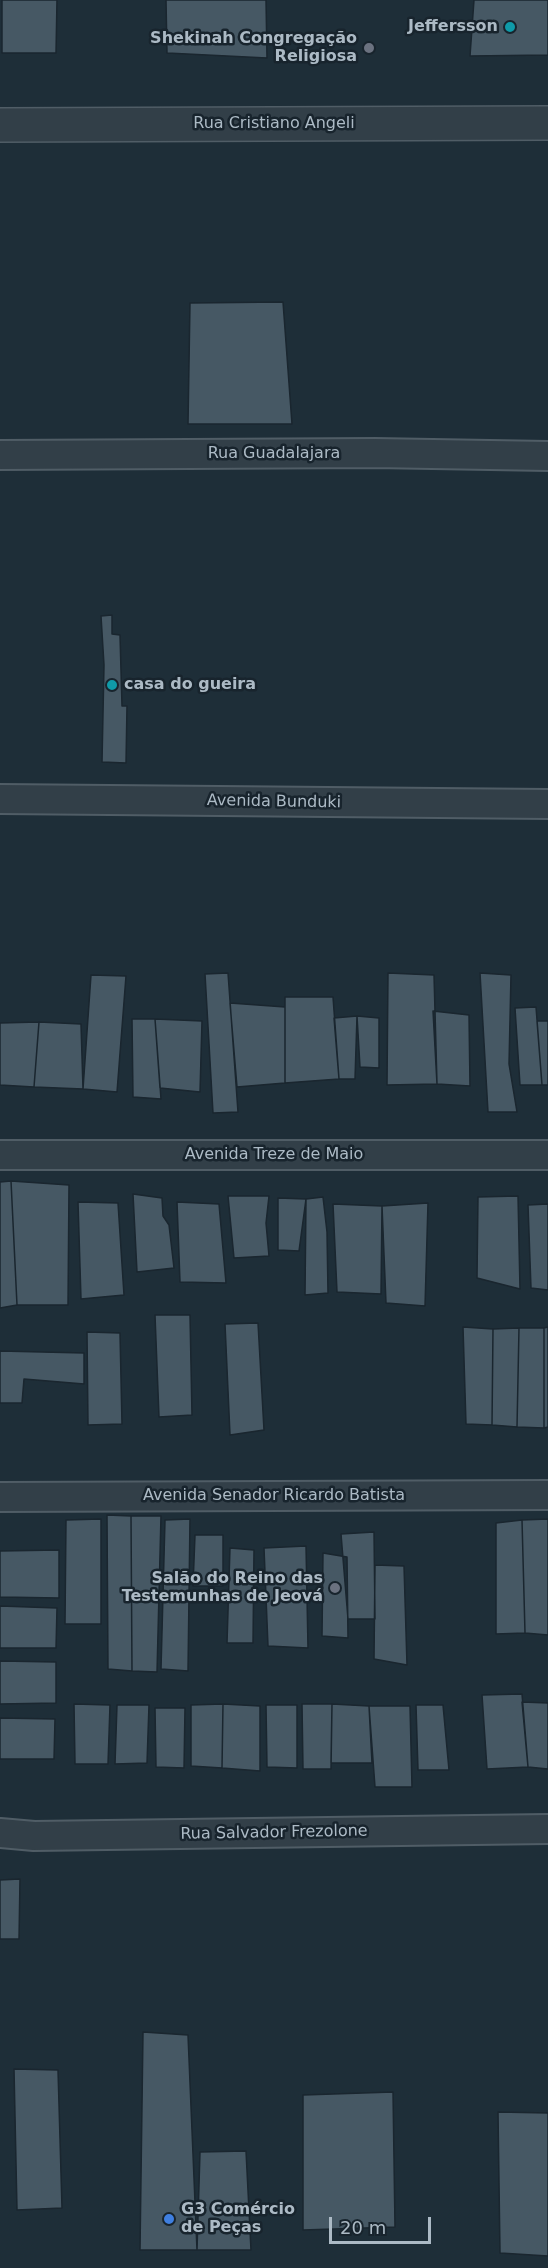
<!DOCTYPE html>
<meta charset="utf-8">
<style>
body{margin:0}
#map{position:relative;width:548px;height:2268px;overflow:hidden;background:#1e2e38;font-family:"DejaVu Sans",sans-serif}
canvas{display:block}
.scale{position:absolute;left:329px;top:2217px;width:102px;height:27px;box-sizing:border-box;border:3px solid #acbac5;border-top:0;padding-left:8px;font-size:18px;line-height:21px;white-space:nowrap;color:#acbac5;-webkit-text-stroke:4px #18242d;paint-order:stroke}
</style>
<div id="map">
<canvas width="548" height="2268"></canvas>
<div class="scale">20 m</div>
</div>
<script>
const ctx = document.querySelector('canvas').getContext('2d');
ctx.lineJoin = 'round';
function paint(path, color) { ctx.fillStyle = color; ctx.fill(path, 'evenodd'); }
function stroke(path, color, width, dash) { ctx.strokeStyle = color; ctx.lineWidth = width; ctx.lineCap = dash ? 'butt' : 'round'; ctx.setLineDash(dash || []); ctx.stroke(path); }
function write(font, color, halo, rows, align = 'center') {
  ctx.font = font + ' "DejaVu Sans",sans-serif'; ctx.lineWidth = 5; ctx.setLineDash([]); ctx.textBaseline = 'middle'; ctx.strokeStyle = halo; ctx.fillStyle = color; for (const [text, x, y, turn = 0] of rows) {
    ctx.save(); ctx.translate(x, y); ctx.rotate((+turn || 0) * Math.PI / 180); ctx.textAlign = isNaN(turn) ? turn : align; if (halo) ctx.strokeText(text, 0, 0); ctx.fillText(text, 0, 0); ctx.restore();
  }
}
const building = new Path2D(`
 M2,0H57L56,53H2Z
 M166,0H266L267,58L167,53Z
 M474,0H548V55L470,56Z
 M283,302L292,424H188L190,303Z
 M112,615V634L120,635L122,706H127L126,763L102,762L104,665L101,616Z
 M228,973L238,1112L213,1113L205,974Z
 M388,973L434,975L437,1084L387,1085Z
 M480,973L511,975L509,1064L517,1112H488Z
 M91,975L126,976L117,1092L83,1089Z
 M285,997H333L339,1079L285,1083Z
 M230,1003L285,1007V1083L237,1087Z
 M536,1007L542,1085H520L515,1008Z
 M433,1011L469,1015L470,1086L437,1084Z
 M357,1016L379,1018V1068L360,1067Z
 M357,1016L355,1079H339L334,1018Z
 M132,1019H155L161,1099L133,1097Z
 M155,1019L202,1021L200,1092L160,1088Z
 M537,1021H548V1085H542Z
 M39,1022L34,1087L0,1085V1023Z
 M39,1022L81,1024L83,1089L34,1087Z
 M11,1181L17,1305L0,1308V1182Z
 M11,1181L69,1185L68,1305H17Z
 M133,1194L162,1198L163,1216L169,1225L174,1268L137,1272Z
 M228,1196H269L266,1223L269,1256L234,1258Z
 M518,1196L520,1289L477,1278L478,1197Z
 M323,1197L327,1232L328,1293L305,1295L306,1199Z
 M278,1198L306,1199L299,1251L278,1250Z
 M78,1202L118,1203L124,1295L81,1299Z
 M177,1202L219,1204L226,1283L180,1282Z
 M428,1203L425,1306L386,1303L382,1206Z
 M333,1204L382,1206L381,1294L337,1292Z
 M548,1204V1290L531,1288L528,1205Z
 M155,1315H190L192,1415L159,1417Z
 M258,1323L264,1430L230,1435L225,1324Z
 M463,1327L493,1329L492,1425L466,1424Z
 M548,1327V1427L544,1428V1328Z
 M519,1328L517,1427L492,1425L493,1329Z
 M519,1328H544V1428L517,1427Z
 M87,1332L120,1333L122,1424L88,1425Z
 M0,1351L84,1353V1384L24,1379L22,1403H0Z
 M107,1515L131,1516L132,1671L108,1669Z
 M131,1516H161L157,1672L132,1671Z
 M101,1519V1624H65L66,1520Z
 M190,1519L188,1671L161,1669L165,1520Z
 M548,1519V1635L525,1633L522,1520Z
 M522,1520L525,1633L496,1634V1523Z
 M374,1532L375,1619H348L341,1534Z
 M195,1535H223V1586H193Z
 M306,1546L308,1648L268,1646L264,1548Z
 M230,1548L254,1550L253,1643H227Z
 M59,1550V1598L0,1597V1551Z
 M323,1553L347,1557L348,1638L322,1636Z
 M375,1565L404,1566L407,1665L374,1659Z
 M0,1606L57,1608L56,1648H0Z
 M0,1661L56,1662V1703L0,1704Z
 M522,1694L528,1767L487,1769L482,1695Z
 M522,1702L548,1703V1769L528,1767Z
 M74,1704L110,1705L108,1764H75Z
 M223,1704L222,1768L191,1766V1705Z
 M223,1704L260,1706V1771L222,1768Z
 M302,1704H332L331,1769H303Z
 M332,1704L369,1706L372,1763H331Z
 M117,1705H149L147,1763L115,1764Z
 M266,1705H297V1768L267,1767Z
 M416,1705H443L449,1770H418Z
 M369,1706H410L412,1787H375Z
 M155,1708H185L184,1768L156,1767Z
 M0,1718L55,1719L54,1759H0Z
 M20,1879L19,1939H0V1880Z
 M143,2032L188,2035L197,2250H140Z
 M14,2069L58,2070L62,2208L17,2210Z
 M393,2092L395,2227L303,2230V2095Z
 M498,2112L548,2113V2256L500,2253Z
 M246,2151L251,2250H197L200,2152Z`);
const minor = new Path2D(`
 M0,455L375,453L548,456
 M0,799L548,804
 M0,1155H548
 M0,1497L548,1495
 M0,1833L34,1836L548,1829`);
const tertiary = new Path2D(`
 M0,125L548,123`);
const markers = [
 [510,27,6,"#0f9aa8"],
 [369,48,6,"#6b7280"],
 [112,685,6,"#0f9aa8"],
 [335,1588,6,"#6b7280"],
 [169,2219,6,"#3f7fe0"]
];
const poiNames = [
 ["Jeffersson",498,27],
 ["Shekinah Congregação",357,39],
 ["Religiosa",357,57],
 ["casa do gueira",124,685,"left"],
 ["Salão do Reino das",323,1579],
 ["Testemunhas de Jeová",323,1597],
 ["G3 Comércio",181,2210,"left"],
 ["de Peças",181,2228,"left"]
];
const streetNames = [
 ["Rua Cristiano Angeli",274,124],
 ["Rua Guadalajara",274,454],
 ["Avenida Bunduki",274,802,1],
 ["Avenida Treze de Maio",274,1155],
 ["Avenida Senador Ricardo Batista",274,1496],
 ["Rua Salvador Frezolone",274,1833,-1]
];
paint(building, '#465864');
stroke(building, '#1a262f', 1.5);
stroke(minor, '#505d66', 32);
stroke(tertiary, '#505d66', 36);
stroke(minor, '#323f48', 28);
stroke(tertiary, '#323f48', 33);
for (const [x, y, r, color] of markers) { const dot = new Path2D(); dot.arc(x, y, r, 0, 2 * Math.PI); ctx.fillStyle = color; ctx.fill(dot); stroke(dot, '#18242d', 2); }
write('bold 16px', '#acbac5', '#18242d', poiNames, 'right');
write('16px', '#acbac5', '#18242d', streetNames);
</script>
